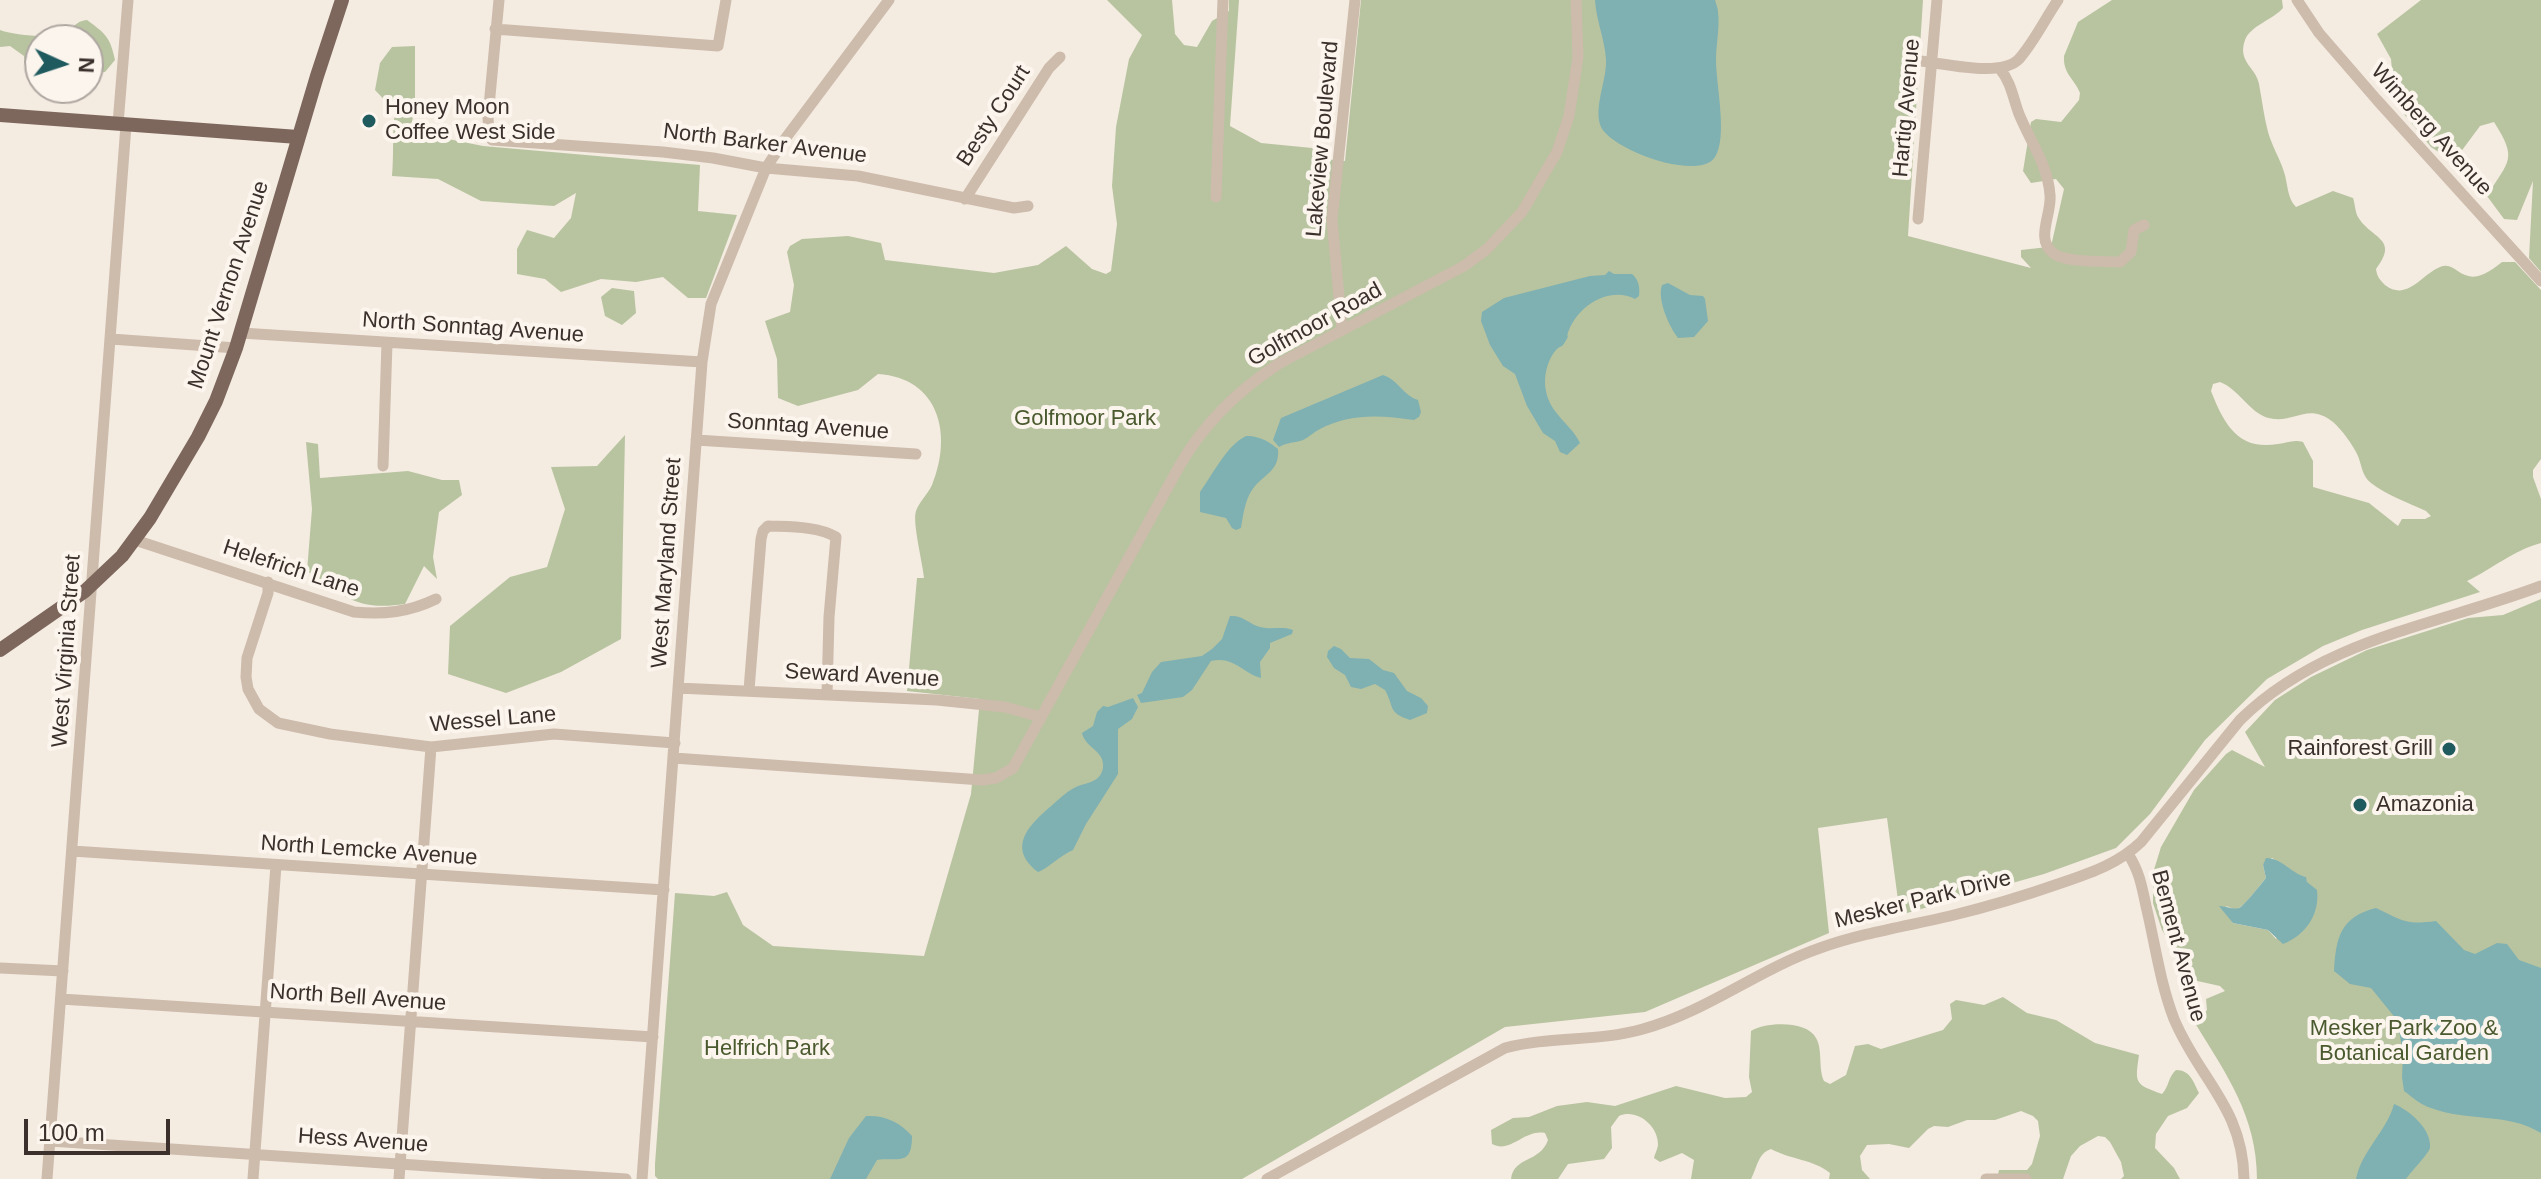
<!DOCTYPE html>
<style>
body{margin:0}
#map{position:relative;width:2541px;height:1179px;overflow:hidden;background:#f4ebe1;font-family:Arial,sans-serif}
canvas{display:block}
.north{position:absolute;left:24px;top:24px;width:80px;height:80px;box-sizing:border-box;background:#fbf5ee;border:2px solid #aea6a0;border-radius:50%;rotate:93deg;font-size:22px;font-weight:700;line-height:32px;text-align:center;color:#3b302b}
.north::after{content:'';display:block;margin:auto;width:28px;height:36px;background:#1f5a5e;clip-path:polygon(50% 0,100% 100%,50% 72%,0 100%)}
.scale{position:absolute;left:24px;top:1119px;width:146px;height:36px;box-sizing:border-box;border:4px solid #3b302b;border-top:0;padding-left:10px;font-size:24px;line-height:28px;white-space:nowrap;color:#3b302b;-webkit-text-stroke:6px #fbf5ee;paint-order:stroke}
</style>
<div id="map">
<canvas width="2541" height="1179"></canvas>
<div class="north">N</div>
<div class="scale">100 m</div>
</div>
<script>
const ctx = document.querySelector('canvas').getContext('2d');
ctx.lineJoin = 'round';
function paint(path, color) { ctx.fillStyle = color; ctx.fill(path, 'evenodd'); }
function stroke(path, color, width, dash) { ctx.strokeStyle = color; ctx.lineWidth = width; ctx.lineCap = dash ? 'butt' : 'round'; ctx.setLineDash(dash || []); ctx.stroke(path); }
function write(font, color, halo, rows, align = 'center') {
  ctx.font = font + ' Arial,sans-serif'; ctx.lineWidth = 8; ctx.setLineDash([]); ctx.textBaseline = 'middle'; ctx.strokeStyle = halo; ctx.fillStyle = color; for (const [text, x, y, turn = 0] of rows) {
    ctx.save(); ctx.translate(x, y); ctx.rotate((+turn || 0) * Math.PI / 180); ctx.textAlign = isNaN(turn) ? turn : align; if (halo) ctx.strokeText(text, 0, 0); ctx.fillText(text, 0, 0); ctx.restore();
  }
}
const green = new Path2D(`
 M1107,0H1172L1175,34L1184,45L1197,47L1212,21L1229,11V0H1239L1230,126L1261,143L1312,148L1324,159L1345,161L1361,0H1923L1908,236L2031,268L2021,257V250L2048,247L2052,242L2064,189L2056,179L2031,183L2023,171L2031,122L2036,119L2061,122L2079,100L2080,93C2074,78 2063,74 2064,56L2078,22L2112,0H2282L2283,8C2274,19 2250,26 2245,40C2237,62 2256,67 2259,84C2262,100 2264,117 2268,132C2272,146 2280,159 2284,172C2288,184 2287,198 2296,207L2333,191L2353,198C2355,203 2355,212 2358,217C2371,239 2400,238 2376,269C2377,277 2380,280 2385,285C2407,302 2422,274 2440,267C2460,259 2461,296 2502,262H2515L2541,290V459L2533,470V477L2541,499V543C2514,550 2492,569 2467,581L2480,592L2362,630L2323,646L2267,679L2205,740L2150,814L2116,848L2044,874L1900,915L1887,818L1818,828L1829,933L1645,1012L1505,1027L1242,1179H658L655,1176V1164L675,893L714,896L727,892L743,925L773,946L924,956L971,794L980,699L907,691L917,578H924C923,564 912,522 916,511C919,502 928,494 932,485C953,434 939,378 878,374L858,390L798,406L778,398L777,359L765,321L790,312L794,285L787,252L790,246L802,239L848,236L881,243L885,260L994,273L1038,265L1066,246L1092,269L1106,274L1111,271L1117,224L1112,186L1116,127L1129,59L1142,35ZM2220,382C2241,390 2251,417 2274,419C2297,421 2309,403 2333,422C2342,430 2353,445 2358,456C2362,466 2362,476 2371,483C2386,495 2409,503 2426,511L2431,516L2425,519H2402L2398,526L2369,503L2313,487V461L2303,442C2293,439 2287,443 2278,444C2238,451 2224,424 2211,391L2213,384Z
 M2421,0H2541V272L2529,258L2533,181L2517,220L2504,219L2487,196C2509,160 2518,160 2494,122L2480,126L2457,157L2443,155L2431,147L2395,103L2391,59L2377,34Z
 M87,20C106,34 110,37 115,60L105,72L88,74V40H40V85L26,71L24,56L10,46L0,47V30C12,35 53,39 65,33C75,28 75,21 87,20Z
 M415,46V107L408,141L438,137L483,146L700,165L698,211L737,215L706,298H688L663,277L636,282L601,279L561,292L545,279L517,274V249L527,230L554,238L571,218L576,193L554,206L481,201L438,179L392,176C394,153 392,134 395,111L375,90L380,63L392,47Z
 M612,288L634,291L636,313L622,325L605,316L601,297Z
 M625,435L621,639L561,672L506,693L448,674L450,626L510,577L547,567L565,509L551,467L597,466Z
 M306,442L318,444L320,478L408,471L442,480H459L462,495L439,512L433,557L437,579L424,566L405,604C358,611 344,597 307,571L312,509Z
 M2541,599V1179H2257C2257,1116 2226,1074 2195,1023L2207,1010L2206,999L2225,991L2220,986L2193,980L2162,930L2153,903V873L2161,847L2194,790L2226,754L2232,750L2265,767L2245,732L2275,700L2311,677L2367,650L2468,618L2503,615ZM2272,858L2298,875L2305,877L2307,882L2276,939L2268,930L2233,923L2226,906L2236,910C2247,904 2257,888 2266,878L2263,865Z
 M2003,997L2027,1013L2056,1020L2095,1043L2139,1055C2135,1083 2134,1084 2162,1094C2169,1087 2168,1077 2176,1070C2190,1070 2193,1081 2199,1093L2187,1108L2168,1116L2156,1134L2155,1148L2174,1168L2180,1179H2121L2124,1176L2121,1162L2110,1142L2105,1137L2098,1136L2080,1146L2071,1156L2063,1179H1997L1999,1170H2027L2032,1164L2040,1136L2038,1121L2033,1116L2021,1111L1995,1120H1967L1948,1127L1934,1126L1928,1129L1909,1148L1889,1144L1867,1145L1860,1156L1862,1170L1870,1179H1829L1830,1173C1815,1160 1789,1159 1771,1149C1758,1153 1757,1168 1751,1179H1691L1694,1160L1682,1153L1660,1162L1654,1158C1655,1153 1658,1149 1658,1144C1658,1125 1636,1108 1619,1116L1611,1127L1612,1148L1604,1159L1568,1164L1558,1179H1511C1514,1156 1540,1163 1548,1140L1545,1133C1524,1129 1511,1154 1492,1144L1491,1130L1513,1118L1529,1117L1557,1106L1587,1102L1615,1106L1676,1086L1725,1098L1746,1097L1752,1092L1749,1077L1751,1031C1765,1022 1807,1020 1816,1038C1823,1050 1818,1068 1824,1081L1830,1084L1846,1075L1855,1046L1868,1044L1881,1049L1943,1030L1952,1019L1950,1004L1956,1000L1984,1005Z`);
const water = new Path2D(`
 M1595,0H1715C1716,4 1718,8 1718,12C1720,27 1716,45 1716,60C1716,85 1728,137 1715,157C1699,182 1612,150 1601,127C1593,108 1607,80 1606,60C1605,40 1596,20 1595,0Z
 M1609,271L1614,274H1632C1639,280 1640,288 1639,296L1635,299C1610,286 1579,305 1569,330C1565,339 1571,333 1565,342C1561,349 1562,344 1556,350C1547,360 1543,378 1546,391C1550,414 1571,424 1580,443L1567,455L1560,452L1555,441L1543,433L1527,406L1515,374L1503,366L1490,345L1481,321L1482,312L1504,298L1590,276L1605,275Z
 M1668,283L1690,295L1703,296L1705,299L1708,321L1694,337L1678,338C1669,326 1657,300 1662,285Z
 M1383,375C1397,379 1404,396 1418,400L1421,412L1419,417L1414,420C1381,415 1350,413 1320,429C1314,432 1309,437 1303,440C1295,443 1287,442 1279,447L1273,440L1281,418Z
 M1246,436C1258,435 1270,442 1278,449C1280,472 1263,474 1252,490C1245,500 1243,516 1241,528L1236,530L1232,528L1226,518L1200,512V492C1213,474 1227,445 1246,436Z
 M1230,616C1243,615 1249,624 1260,627C1272,630 1282,626 1293,630L1292,634L1270,643V648L1260,662L1261,678C1242,673 1234,656 1211,661L1192,690L1183,697L1141,703L1137,695L1142,693L1152,672L1161,662L1202,656L1212,649L1222,639Z
 M1334,646L1341,649L1350,658L1369,659L1383,670L1394,673L1407,691L1421,698L1428,706L1427,713L1410,720C1387,712 1395,708 1385,690L1375,684L1361,689L1351,687L1345,675L1334,668L1327,657L1328,651Z
 M1133,698L1138,707L1132,719L1118,729V774L1086,824L1073,850C1059,856 1049,868 1038,872C1007,848 1028,826 1050,807C1057,801 1066,792 1074,788C1085,782 1100,784 1103,768C1105,750 1085,748 1082,733L1093,726L1097,712L1103,706L1108,707Z
 M2266,858C2282,858 2292,874 2306,877L2307,882L2317,890C2320,914 2306,935 2283,944L2268,930L2233,923L2219,906C2226,906 2233,910 2239,908C2244,906 2261,884 2266,878L2263,865Z
 M2376,908C2404,921 2405,925 2436,921L2464,950L2475,954L2497,943L2507,944L2519,960L2541,968V1133C2507,1112 2467,1122 2431,1108C2421,1105 2412,1097 2404,1091L2402,1077L2403,1053L2397,1020L2371,988L2350,984L2334,971C2336,938 2340,917 2376,908Z
 M2394,1104C2409,1110 2432,1129 2430,1148C2429,1153 2410,1173 2406,1179H2356C2362,1150 2387,1131 2394,1104Z
 M866,1116C885,1115 900,1122 912,1136C912,1167 898,1157 877,1160L866,1179H830L849,1138Z`);
const minor = new Path2D(`
 M499,0L488,117L489,136L492,140L663,152L713,158L766,168L858,176L1014,208L1028,206
 M2297,0L2319,33L2377,100L2541,281
 M495,29L718,46L726,0
 M1920,61C1944,63 2001,78 2019,59C2034,42 2045,19 2058,0
 M2000,69C2011,82 2013,98 2019,114C2030,141 2048,165 2050,195C2052,214 2035,239 2053,253C2065,263 2103,261 2120,262L2131,252L2134,230L2144,225
 M118,124L128,0
 M1216,197L1223,0
 M965,199L1049,68L1060,57
 M1918,219L1937,0
 M1342,329L1332,220L1355,0
 M241,333L702,362
 M111,339L236,348
 M696,440L916,454
 M383,466L387,343
 M135,540L354,612C384,615 409,612 436,599
 M268,582V593L247,658L246,677L248,689L259,709L278,723L330,734L431,747L554,734L675,743
 M678,688L937,700L1005,707L1041,717
 M749,690L761,539L763,531L768,526C789,527 817,526 836,537L829,617L827,694
 M674,758L982,780L996,778L1013,768L1180,465C1205,422 1238,390 1280,363L1464,266L1487,249L1522,212L1557,152L1569,116L1578,57L1576,0
 M72,851L664,890
 M2128,854C2139,870 2142,887 2146,906C2155,943 2160,983 2174,1019C2199,1079 2243,1108 2244,1179
 M0,968L63,971
 M61,999L653,1037
 M50,1141L626,1179
 M47,1179L126,125
 M253,1179L276,865
 M399,1179L431,747
 M642,1179L702,362L711,304L766,168L785,139L889,0
 M1267,1179L1505,1048C1550,1036 1598,1042 1643,1029C1706,1012 1759,969 1820,948C1862,933 1907,926 1950,916C1987,907 2024,896 2061,883C2090,873 2118,864 2141,842L2240,720C2322,639 2438,625 2541,586
 M1986,1179H2026`);
const major = new Path2D(`
 M0,115L298,137
 M0,650L85,591L122,556L150,518L198,437L216,401L236,348L317,76L342,0`);
const markers = [
 [369,121,8,"#1f5a5e"],
 [2449,749,8,"#1f5a5e"],
 [2360,805,8,"#1f5a5e"]
];
const poiNames = [
 ["Honey Moon",385,108],
 ["Coffee West Side",385,133],
 ["Rainforest Grill",2433,749,"right"],
 ["Amazonia",2376,805]
];
const streetNames = [
 ["Hartig Avenue",1907,108,-85],
 ["Besty Court",994,116,-57],
 ["Wimberg Avenue",2431,130,48],
 ["Lakeview Boulevard",1323,139,-85],
 ["North Barker Avenue",765,144,7],
 ["Mount Vernon Avenue",229,285,-72],
 ["Golfmoor Road",1315,325,-29],
 ["North Sonntag Avenue",473,328,4],
 ["Sonntag Avenue",808,427,4],
 ["West Maryland Street",667,563,-86],
 ["Helefrich Lane",291,569,18],
 ["West Virginia Street",67,651,-86],
 ["Seward Avenue",862,676,3],
 ["Wessel Lane",493,720,-5],
 ["North Lemcke Avenue",369,851,4],
 ["Mesker Park Drive",1923,900,-14],
 ["Bement Avenue",2178,946,75],
 ["North Bell Avenue",358,998,4],
 ["Hess Avenue",363,1141,4]
];
const parkNames = [
 ["Golfmoor Park",1085,419],
 ["Mesker Park Zoo &",2404,1029],
 ["Botanical Garden",2404,1054],
 ["Helfrich Park",767,1049]
];
paint(green, '#b8c4a0');
paint(water, '#7fb0b2');
stroke(minor, '#cdbbac', 11);
stroke(major, '#7d675c', 14);
for (const [x, y, r, color] of markers) { const dot = new Path2D(); dot.arc(x, y, r, 0, 2 * Math.PI); ctx.fillStyle = color; ctx.fill(dot); stroke(dot, '#fbf5ee', 3); }
write('22px', '#3b302b', '#fbf5ee', poiNames, 'left');
write('22px', '#3b302b', '#fbf5ee', streetNames);
write('22px', '#4a5a2e', '#fbf5ee', parkNames);
</script>
